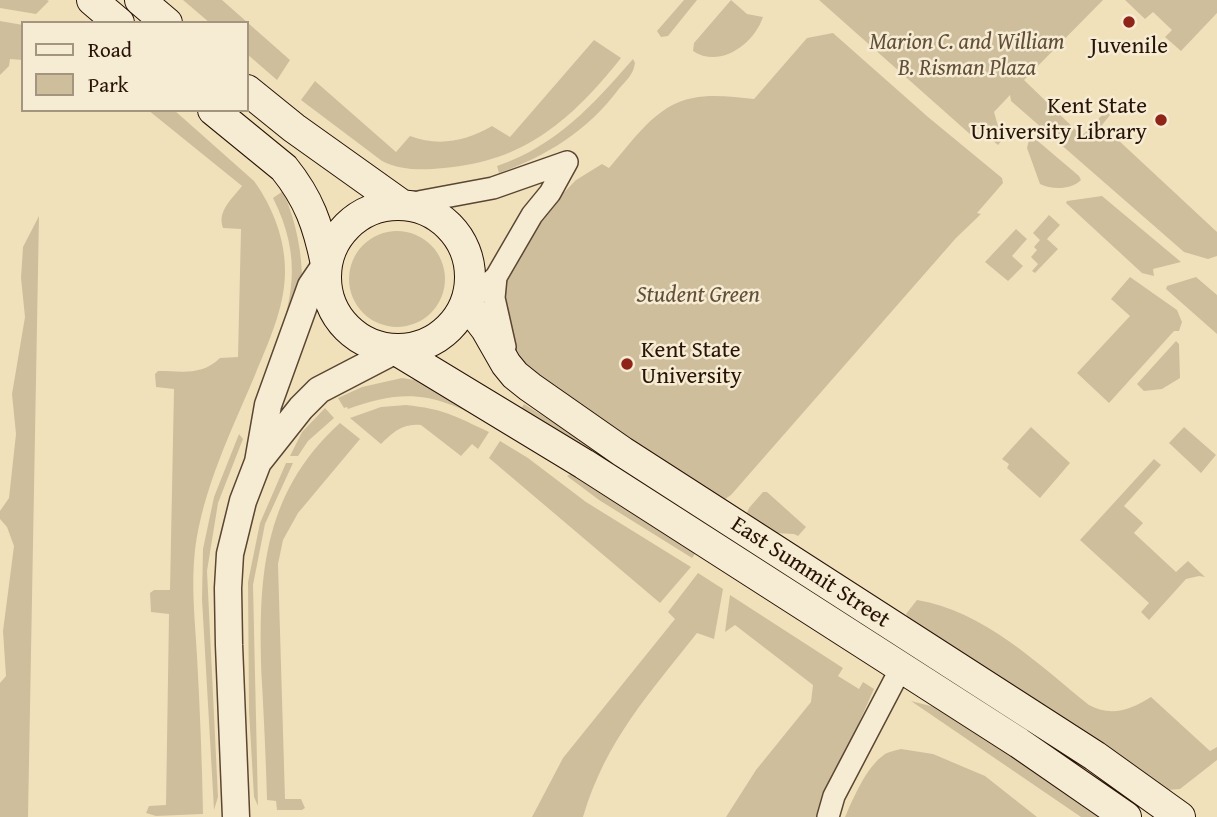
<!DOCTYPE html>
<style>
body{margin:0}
#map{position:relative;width:1217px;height:817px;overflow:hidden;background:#f1e1bb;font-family:"Gentium Book Plus",serif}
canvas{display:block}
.legend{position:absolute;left:21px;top:21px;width:228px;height:91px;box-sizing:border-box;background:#f6ecd3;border:2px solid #a49581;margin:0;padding:9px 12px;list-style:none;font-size:21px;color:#281306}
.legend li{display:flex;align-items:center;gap:14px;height:35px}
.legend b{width:35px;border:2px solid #a49581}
</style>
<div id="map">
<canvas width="1217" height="817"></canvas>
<ul class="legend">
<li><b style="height:9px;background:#f6ecd3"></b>Road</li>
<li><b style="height:19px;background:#cfbe9c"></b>Park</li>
</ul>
</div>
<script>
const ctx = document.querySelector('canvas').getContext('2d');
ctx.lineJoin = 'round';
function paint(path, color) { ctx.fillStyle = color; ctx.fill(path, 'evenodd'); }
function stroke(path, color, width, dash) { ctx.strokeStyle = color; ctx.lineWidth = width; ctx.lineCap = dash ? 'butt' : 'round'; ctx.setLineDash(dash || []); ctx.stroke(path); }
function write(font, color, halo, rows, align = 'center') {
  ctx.font = font + ' "Gentium Book Plus",serif'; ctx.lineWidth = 5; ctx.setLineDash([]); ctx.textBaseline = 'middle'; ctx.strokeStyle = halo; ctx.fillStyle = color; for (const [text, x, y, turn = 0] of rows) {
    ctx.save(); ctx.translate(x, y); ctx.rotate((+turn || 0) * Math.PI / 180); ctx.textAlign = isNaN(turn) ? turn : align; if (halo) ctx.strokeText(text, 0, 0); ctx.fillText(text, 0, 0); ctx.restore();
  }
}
const green = new Path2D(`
 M0,0H47L49,1L36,14L0,8Z
 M183,0H222L290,60L277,80L247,54V23H210Z
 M684,0H697L668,36L661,37L657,31Z
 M731,0L747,14L763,17C754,44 720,69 693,51L694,43Z
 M819,0H1103L1024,80L1082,136L1106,111L1110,115L1102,125L1217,232V256L1208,259L1184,252L1011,101L1010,95L994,112L1002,140L998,145L978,128L971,135Z
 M1125,0H1217V13L1181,51L1165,37L1172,30L1153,12L1145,19Z
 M0,21L23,25V60L10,59L9,66L0,75Z
 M833,33L928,117L1002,178L1003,183L977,213L981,214L956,238L731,495L721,502L529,369L518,356L503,325L505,276L547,210L576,180L602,164L609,168C632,142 656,104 693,98C712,94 734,97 754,99L807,38Z
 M594,40L621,58C572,119 526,161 444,168C422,170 402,171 382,161L301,100L315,81L396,152L410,136C439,147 466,141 492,126L510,137Z
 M633,59L635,63C633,76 626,80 618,90C587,131 547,156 499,173L497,166C556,146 593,105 633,59Z
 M148,110H174L254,181C273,207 286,241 285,274C284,310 268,343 255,375C231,432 203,488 195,550C191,585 195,621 197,656C200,709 202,762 203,814L156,816L146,813L149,806L166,805L169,614L151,612L150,593L154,590H170L174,389L156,387L155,374L158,371C183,371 201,376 220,358L238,357L241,229L223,228C217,211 232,199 242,186Z
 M1033,137L1079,176L1081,180C1071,190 1052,190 1040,184L1027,148L1029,140Z
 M283,191C296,221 303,255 302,287L279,365L269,361C294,302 303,258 273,198Z
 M1102,196L1181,262L1153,269L1154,276L1142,273L1066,203L1067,201Z
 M1049,215L1060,225L1047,239L1058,249L1035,273L1032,271L1038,264L1031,257L1037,250L1034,247L1040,240L1033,233Z
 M39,216L28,817H0V683L6,676L3,631L14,546L7,527L0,519V511L9,498L16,434L12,394L25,317L21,278L23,247Z
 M1016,229L1027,239L1012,256L1023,266L1008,281L985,262Z
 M349 279a48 48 0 1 1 96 0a48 48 0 1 1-96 0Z
 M1130,277L1177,310L1182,322L1179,331H1174L1109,403L1077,373L1130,316L1111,299Z
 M1196,277L1217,295V334L1166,289L1167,286Z
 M1176,341L1179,344L1180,378L1162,389L1144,391L1137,384Z
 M402,378L421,381L491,424C437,394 407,387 348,409L347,407L344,408L338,398L362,387Z
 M524,404L707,518L702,529L519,412Z
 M406,405C444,409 455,416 489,432L478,449L472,444L461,456L421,425C403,423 393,432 381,444L350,418L381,407Z
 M325,408L334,418L308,441L298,456H290L302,432Z
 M340,423L360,439L298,513L283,540L278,564L285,799H301L305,808L302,810H277L276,801L267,800C266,761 264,722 262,683C258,583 260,495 340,423Z
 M1031,427L1070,463L1040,498L1007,468L1009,464L1002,459Z
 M1184,427L1216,455L1201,473L1169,443Z
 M239,434L243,439L218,503L207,571L218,797L214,810L202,599L203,549L214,497Z
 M500,441L528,458L586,502L691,567L660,603L489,458Z
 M1154,459L1161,465L1124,506L1143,523L1134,533L1176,572L1188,561L1205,577L1199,576L1186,579L1149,620L1141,612L1149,603L1080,540Z
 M286,463H293L265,524L253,585L258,806L254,797L249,711L248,582L260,523Z
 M574,472L697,551L692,558L599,500L567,476Z
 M763,492H767L806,527L798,536L794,534L774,533L745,517L749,508Z
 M698,573L723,589L714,639L697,633C649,694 606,740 583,817H532L563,758L675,619L668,612Z
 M730,595L843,668L838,676L859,689L863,682L874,689L817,817H726L756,770L811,702L813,685L735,625L725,632Z
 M917,600C984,611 1038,664 1089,705C1111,717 1130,710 1151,697L1210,751L1217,747V760L1180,789L1167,790L910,621L906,614Z
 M911,701L942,709L1104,817H1081Z
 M901,749L933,754L985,776L1037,817H845C854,797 866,767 885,754C889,752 896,750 901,749Z`);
const minor = new Path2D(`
 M402,205L493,188L567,162
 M496,277L494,298L505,347
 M466,303L496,277L532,215L550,193L567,162
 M828,817L834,796L901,668`);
const tertiary = new Path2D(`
 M259,461L301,408L319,390L396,350
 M236,817L229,645L228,588L230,554L243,501L258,462L268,405L311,286L326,264`);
const secondary = new Path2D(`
 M92,0L119,23
 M140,0L167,23
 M247,90L294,128L402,205
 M213,110L284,168C309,199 318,225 326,264
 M326 277a72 72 0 1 1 144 0a72 72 0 1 1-144 0Z
 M466,303L486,329L506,364L515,375L530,387L623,452L1095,756L1180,817
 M396,350L584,464L1019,743L1126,817`);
const markers = [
 [1129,22,7,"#8f2418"],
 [1161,120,7,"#8f2418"],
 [627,364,7,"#8f2418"]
];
const parkNames = [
 ["Marion C. and William",967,43],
 ["B. Risman Plaza",967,69],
 ["Student Green",698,296]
];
const poiNames = [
 ["Juvenile",1129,47],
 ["Kent State",1147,107,"right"],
 ["University Library",1147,133,"right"],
 ["Kent State",641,351,"left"],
 ["University",641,377,"left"]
];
const streetNames = [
 ["East Summit Street",810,573,33]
];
paint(green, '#cfbe9c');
stroke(minor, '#5a4633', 24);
stroke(tertiary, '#5a4633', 29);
stroke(secondary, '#281306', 32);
stroke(minor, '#f6ecd3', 21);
stroke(tertiary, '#f6ecd3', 26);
stroke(secondary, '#f6ecd3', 30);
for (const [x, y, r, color] of markers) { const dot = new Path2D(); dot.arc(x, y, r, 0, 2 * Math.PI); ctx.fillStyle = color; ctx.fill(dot); stroke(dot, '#f6ecd3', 2.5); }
write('italic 23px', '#624f3a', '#f6ecd3', parkNames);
write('23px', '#281306', '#f6ecd3', poiNames);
write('23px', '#281306', '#f6ecd3', streetNames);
</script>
